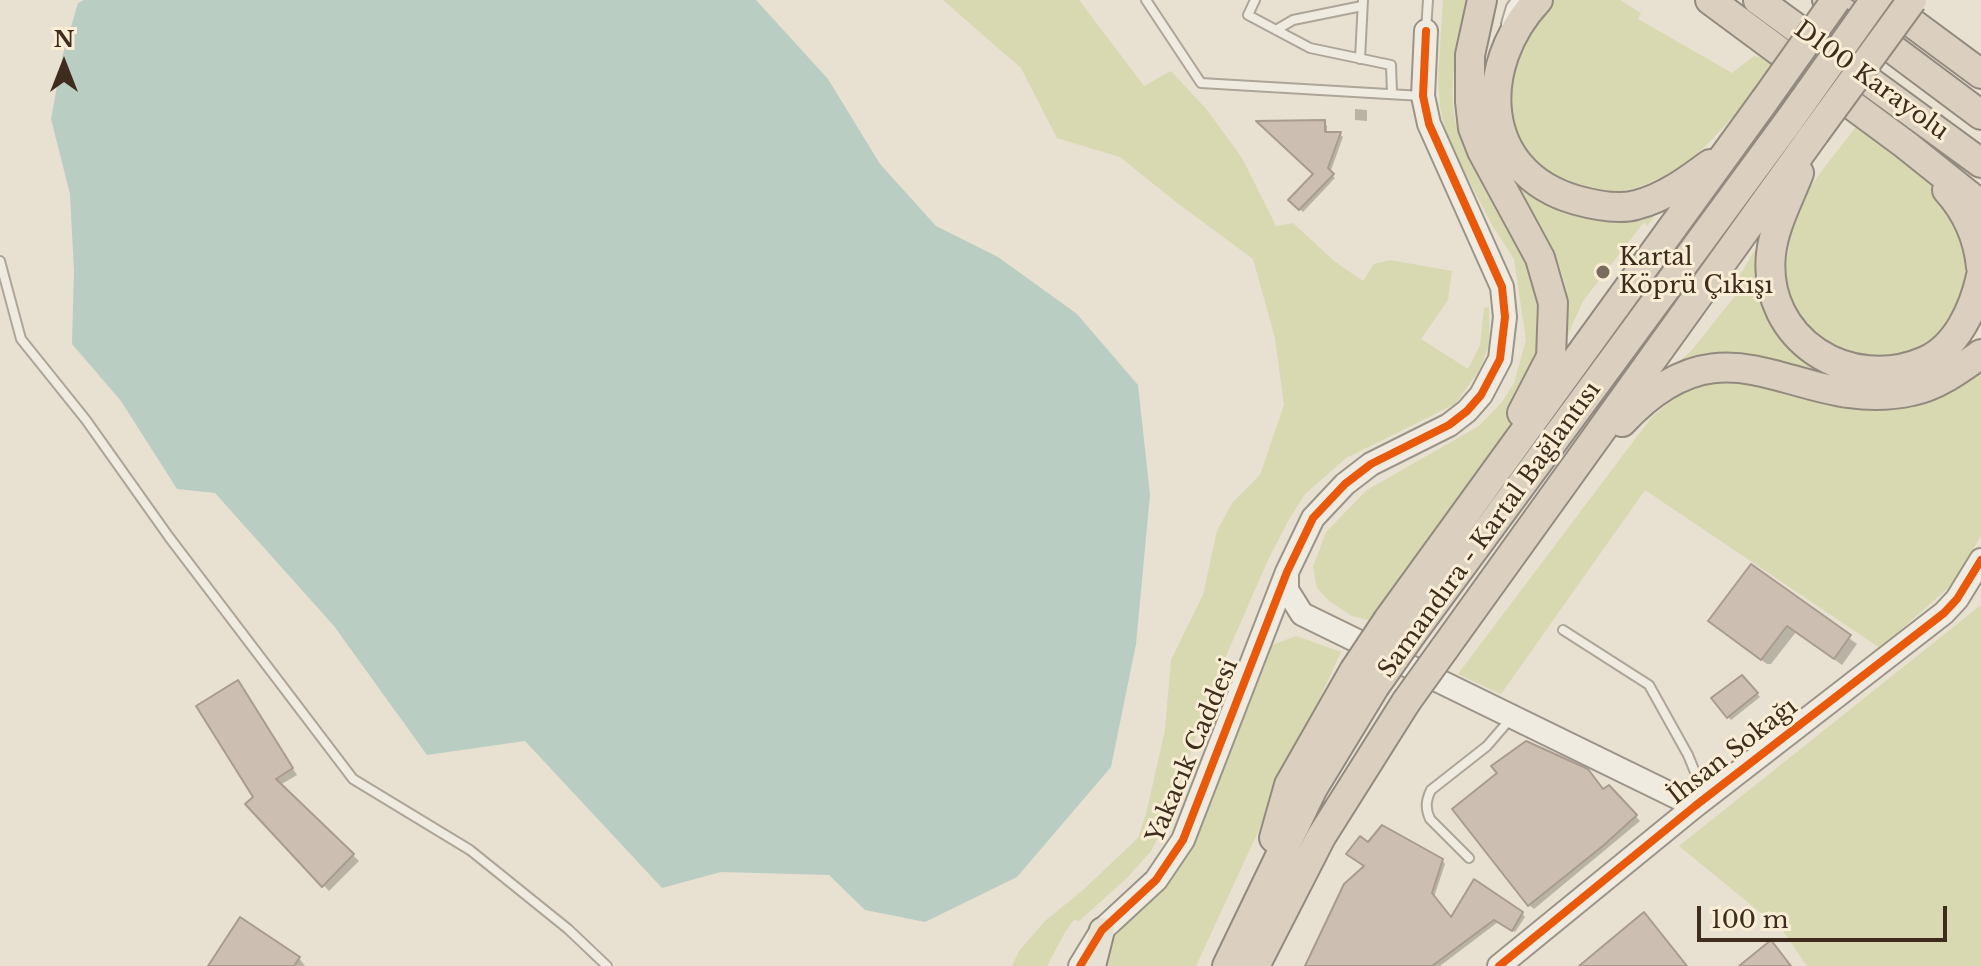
<!DOCTYPE html>
<meta charset="utf-8">
<style>
body{margin:0}
#map{position:relative;width:1981px;height:966px;overflow:hidden;background:#e8e0d0;font-family:"Libre Baskerville",serif}
canvas{display:block}
.north{position:absolute;left:24px;top:24px;width:80px;height:80px;-webkit-text-stroke:6px #f9eed5;paint-order:stroke;rotate:0deg;font-size:22px;font-weight:700;line-height:32px;text-align:center;color:#3e2d1e}
.north::after{content:'';display:block;margin:auto;width:28px;height:36px;background:#3e2d1e;clip-path:polygon(50% 0,100% 100%,50% 72%,0 100%)}
.scale{position:absolute;left:1697px;top:906px;width:250px;height:36px;box-sizing:border-box;border:4px solid #3e2d1e;border-top:0;padding-left:10px;font-size:24px;line-height:28px;white-space:nowrap;color:#3e2d1e;-webkit-text-stroke:6px #f9eed5;paint-order:stroke}
</style>
<div id="map">
<canvas width="1981" height="966"></canvas>
<div class="north">N</div>
<div class="scale">100 m</div>
</div>
<script>
const ctx = document.querySelector('canvas').getContext('2d');
ctx.lineJoin = 'round';
function paint(path, color) { ctx.fillStyle = color; ctx.fill(path, 'evenodd'); }
function stroke(path, color, width, dash) { ctx.strokeStyle = color; ctx.lineWidth = width; ctx.lineCap = dash ? 'butt' : 'round'; ctx.setLineDash(dash || []); ctx.stroke(path); }
function write(font, color, halo, rows, align = 'center') {
  ctx.font = font + ' "Libre Baskerville",serif'; ctx.lineWidth = 6; ctx.setLineDash([]); ctx.textBaseline = 'middle'; ctx.strokeStyle = halo; ctx.fillStyle = color; for (const [text, x, y, turn = 0] of rows) {
    ctx.save(); ctx.translate(x, y); ctx.rotate((+turn || 0) * Math.PI / 180); ctx.textAlign = isNaN(turn) ? turn : align; if (halo) ctx.strokeText(text, 0, 0); ctx.fillText(text, 0, 0); ctx.restore();
  }
}
const green = new Path2D(`
 M943,0H1079L1144,86L1171,71L1207,110L1242,158L1276,226L1293,223L1334,261L1363,281L1374,264L1390,260L1452,271L1448,300L1421,339L1468,369L1480,345L1484,308L1489,307V345L1480,369L1455,404L1346,458L1305,494L1288,521L1268,560L1212,688L1171,812L1151,851L1127,878L1079,921L1074,920L1065,932L1047,966H1012L1019,951L1045,921L1083,890L1138,838L1146,814L1165,730L1171,660L1203,595L1217,531L1232,503L1260,475L1284,405L1275,338L1253,259L1176,202L1120,157L1057,138L1021,68Z
 M1443,0H1468C1458,42 1445,88 1458,132C1474,181 1511,218 1533,264C1544,288 1543,327 1538,354C1529,407 1490,454 1460,497C1431,538 1402,580 1373,621L1352,616L1329,601L1317,588L1313,567L1326,532L1367,490L1479,426L1502,402L1514,383L1526,340L1514,259L1492,225L1447,138L1440,107L1438,79Z
 M1555,0H1620L1641,13L1638,19L1732,73L1754,56L1776,62C1749,97 1722,134 1687,162C1668,177 1622,197 1597,193C1549,186 1505,144 1509,93C1510,81 1514,69 1517,57C1523,29 1527,14 1555,0Z
 M1858,124C1884,146 1942,187 1955,215C1963,233 1972,261 1968,280C1966,288 1961,296 1958,303C1952,315 1947,329 1935,338C1890,375 1806,356 1789,297C1785,281 1786,265 1788,249C1789,238 1791,224 1795,213C1808,185 1839,150 1858,124Z
 M1516,178L1661,208L1647,226L1644,222L1583,301L1566,339C1567,326 1569,313 1568,301C1563,258 1537,216 1509,184Z
 M1760,241L1822,370L1821,377L1712,357L1673,367L1691,351L1739,291L1734,285Z
 M1981,364V535L1956,581L1880,648L1645,490L1501,694L1458,674L1651,418L1692,382L1713,375L1782,385Z
 M1981,605V966H1807L1783,931L1679,846Z
 M1296,636L1341,652L1196,966H1106L1109,945L1196,834L1267,647Z`);
const water = new Path2D(`
 M84,0H756L828,79L880,164L936,226L998,257L1077,314L1138,385L1150,495L1136,644L1111,767L1017,877L925,922L865,910L829,875L721,872L662,888L525,741L427,755L334,626L215,493L177,489L121,401L72,344L74,271L70,194L51,119L63,54L78,3Z`);
const shadow = new Path2D(`
 M1355,109L1367,110V121L1355,120Z
 M1324,122L1327,126V134H1340L1343,137L1330,173L1335,178L1303,212L1291,200L1315,174Z
 M1751,567L1857,644L1842,665L1796,632L1771,664H1767L1718,628Z
 M1742,677L1760,697L1731,720L1713,699Z
 M238,683L297,775L280,785L359,861L329,891L248,804L256,798Z
 M1609,787L1640,821L1534,909L1529,905L1604,791Z
 M1368,845L1442,860L1445,864L1434,897L1452,920L1522,913L1525,917L1515,932L1498,922L1440,966H1307L1367,867Z
 M299,958L305,966H211Z`);
const building = new Path2D(`
 M1325,120V132H1341L1328,168L1334,174L1299,210L1288,200L1313,174L1256,121Z
 M1751,564L1851,635L1834,659L1787,626L1761,660L1708,621Z
 M1742,675L1758,693L1727,718L1711,698Z
 M238,680L293,768L276,779L354,854L322,887L245,804L253,797L196,706Z
 M1526,741L1588,769L1603,789L1609,785L1637,815L1604,845L1528,906L1452,809L1497,773L1491,766Z
 M1382,825L1443,859L1432,893L1451,917L1474,879L1523,912L1512,931L1494,920L1432,966H1305L1344,884L1364,866L1346,854L1360,836L1368,842Z
 M1644,912L1687,966H1579L1621,931Z
 M240,917L300,957L294,966H208Z
 M1771,940L1791,966H1739Z`);
const lane = new Path2D(`
 M1146,0L1201,83L1422,96
 M1255,0L1248,15L1310,48L1391,65L1392,93
 M1506,24L1511,7L1516,0
 M1276,30L1293,20L1362,6
 M1426,30L1428,0
 M1360,59L1363,0
 M0,261L21,339L86,420L169,537L353,779L470,850L568,929L607,966
 M1563,630L1649,685L1688,755L1699,782L1696,797
 M1469,858L1430,819C1425,808 1426,800 1431,790L1487,746L1512,717`);
const secondary = new Path2D(`
 M1287,573V590L1302,614L1695,806
 M1080,966L1102,930L1156,880L1183,840L1287,572L1313,518L1345,484L1371,464L1449,425L1467,411L1481,395L1500,359L1505,317L1502,287L1429,124L1423,96L1426,31
 M1499,966L1695,806L1944,613L1957,599L1981,560`);
const primary = new Path2D(`
 M1093,966L1102,930`);
const highway = new Path2D(`
 M1482,0L1470,55V102L1473,128L1482,151L1540,258L1553,303L1551,357L1522,413
 M1538,0C1476,66 1479,172 1576,200C1594,205 1618,210 1636,205C1664,198 1687,181 1710,164
 M1710,0L1906,145L1981,205
 M1758,0L1981,163
 M1827,0L1981,115
 M1881,0L1981,74
 M1799,173C1789,199 1774,226 1771,254C1762,340 1850,394 1925,361C1957,347 1974,308 1981,276
 M1947,190C1967,212 1978,237 1981,267
 M1622,422C1731,305 1796,417 1912,391C1937,386 1960,369 1981,354
 M1388,620L1765,100
 M1413,632L1791,118
 M1444,649L1815,133
 M1274,838L1289,785L1354,671
 M1227,966L1313,788L1375,686
 M1255,966L1321,837L1406,702`);
const highwayBridge = new Path2D(`
 M1765,100L1836,0
 M1791,118L1875,0
 M1815,133L1912,0
 M1354,671L1388,620
 M1375,686L1413,632
 M1406,702L1444,649`);
const cycleway = new Path2D(`
 M1080,966L1102,930L1156,880L1183,840L1287,572L1313,518L1345,484L1371,464L1449,425L1467,411L1481,395L1500,359L1505,317L1502,287L1429,124L1423,96L1426,31
 M1499,966L1695,806L1944,613L1957,599L1981,560`);
const markers = [
 [1603,272,8,"#7a6c5c"]
];
const streetNames = [
 ["D100 Karayolu",1871,81,36],
 ["Samandıra - Kartal Bağlantısı",1490,530,-54],
 ["Yakacık Caddesi",1193,751,-67],
 ["İhsan Sokağı",1733,752,-38]
];
const poiNames = [
 ["Kartal",1619,258],
 ["Köprü Çıkışı",1619,286]
];
paint(green, '#d8d8b1');
paint(water, '#bacdc2');
paint(shadow, '#0003');
paint(building, '#ccbeb0');
stroke(building, '#a99b8e', 2);
stroke(lane, '#ada598', 12);
stroke(secondary, '#9d9488', 26);
stroke(primary, '#938a7f', 28);
stroke(highway, '#938a7f', 32);
stroke(lane, '#f0ebe1', 8);
stroke(secondary, '#f0ebe1', 22);
stroke(primary, '#e7e1d3', 24);
stroke(highway, '#dbd0c0', 28);
stroke(highwayBridge, '#938a7f', 32, []);
stroke(highwayBridge, '#dbd0c0', 28);
stroke(cycleway, '#e8590c', 8);
for (const [x, y, r, color] of markers) { const dot = new Path2D(); dot.arc(x, y, r, 0, 2 * Math.PI); ctx.fillStyle = color; ctx.fill(dot); stroke(dot, '#f9eed5', 3); }
write('24px', '#3e2d1e', '#f9eed5', streetNames);
write('24px', '#3e2d1e', '#f9eed5', poiNames, 'left');
</script>
